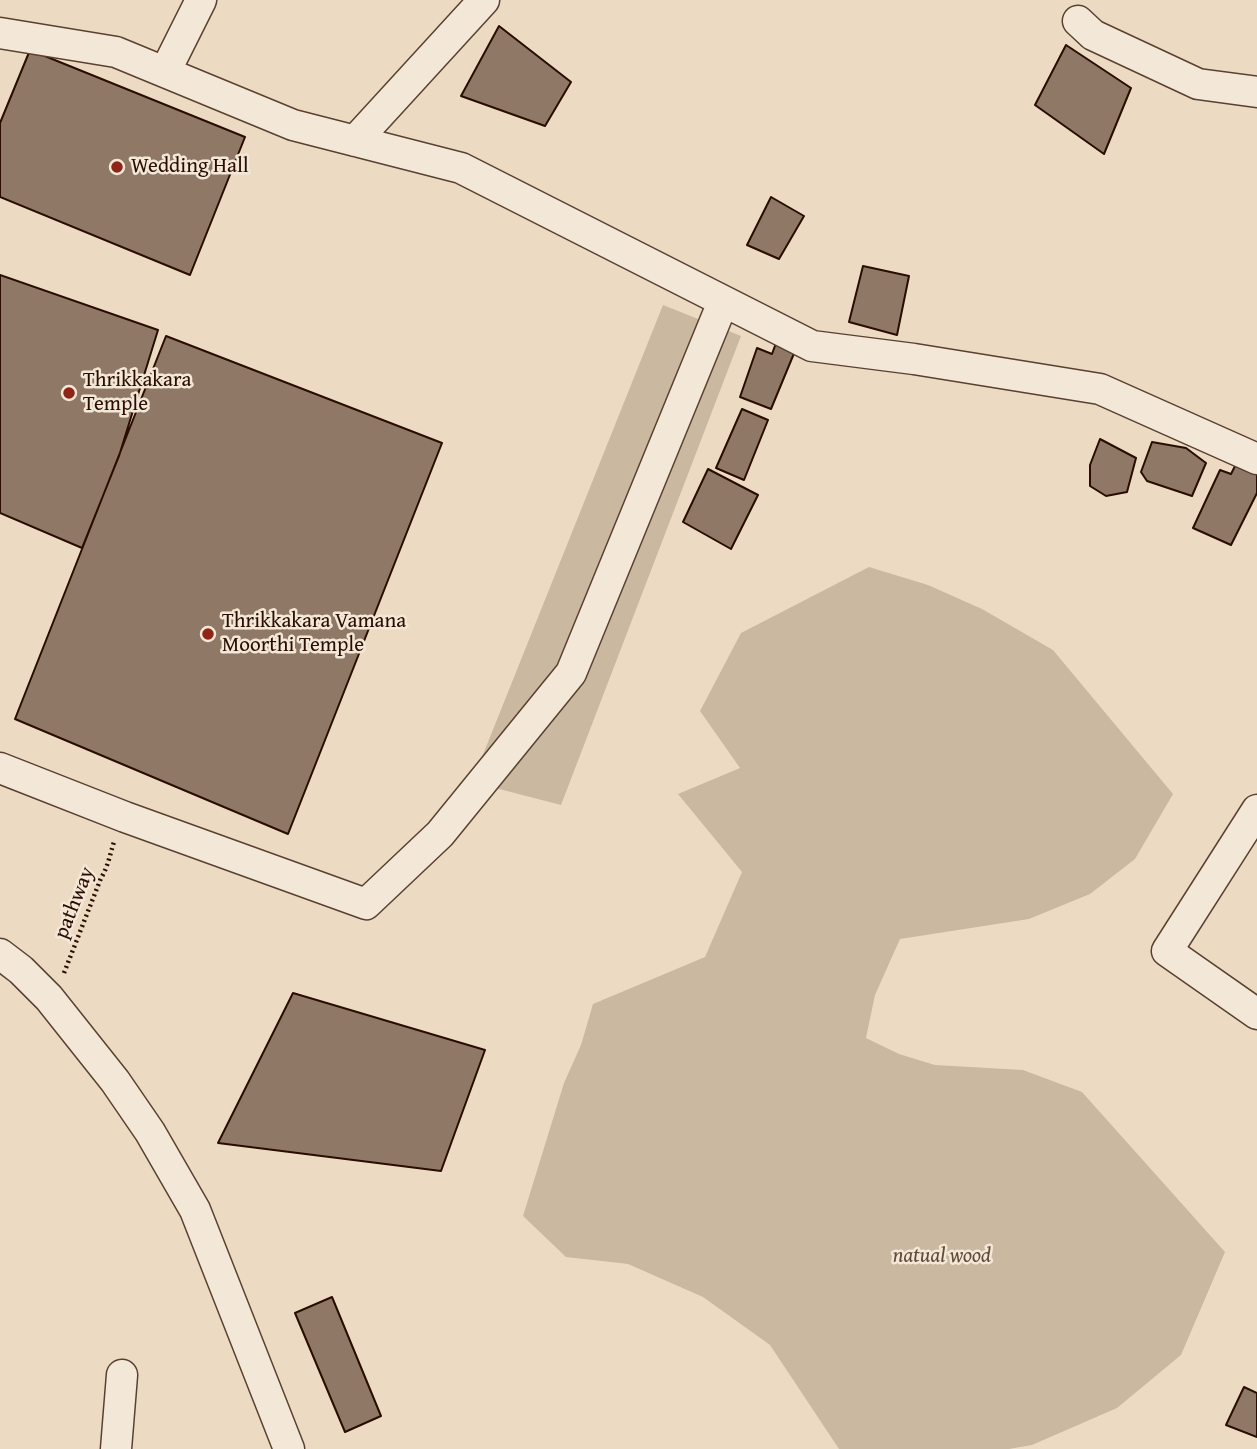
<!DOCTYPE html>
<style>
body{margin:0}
canvas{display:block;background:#ecdbc2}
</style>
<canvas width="1257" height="1449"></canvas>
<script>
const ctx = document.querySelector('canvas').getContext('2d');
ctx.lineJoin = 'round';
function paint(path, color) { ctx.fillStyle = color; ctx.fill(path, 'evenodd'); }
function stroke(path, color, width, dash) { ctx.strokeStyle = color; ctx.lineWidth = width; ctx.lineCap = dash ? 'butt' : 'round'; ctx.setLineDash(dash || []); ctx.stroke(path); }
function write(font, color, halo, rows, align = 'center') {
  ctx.font = font + ' "Gentium Book Plus",serif'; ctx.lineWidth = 5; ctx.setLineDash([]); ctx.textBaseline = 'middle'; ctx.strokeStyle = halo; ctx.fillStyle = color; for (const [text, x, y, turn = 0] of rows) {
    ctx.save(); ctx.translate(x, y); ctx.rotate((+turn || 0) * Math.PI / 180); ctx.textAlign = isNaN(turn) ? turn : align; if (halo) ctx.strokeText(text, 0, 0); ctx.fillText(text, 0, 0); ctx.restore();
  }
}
const green = new Path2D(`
 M663,305L741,336L561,805L472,782Z
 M869,567L928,585L982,609L1053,650L1173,794L1135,859L1090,894L1029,919L900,939L875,995L866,1038L899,1054L935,1065L1023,1070L1082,1092L1225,1252L1181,1355L1117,1408L1032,1445L1009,1449H839L770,1345L703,1297L628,1264L566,1257L523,1216L564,1083L581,1045L593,1004L705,957L742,872L678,794L740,768L700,711L741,633Z`);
const building = new Path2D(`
 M499,26L571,82L545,126L461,96Z
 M1066,45L1131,88L1104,154L1035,105Z
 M30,50L245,137L190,275L0,197V123Z
 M771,197L804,216L779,259L747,245Z
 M863,266L909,276L897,335L849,322Z
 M0,275L158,330L119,456L82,548L0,513Z
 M166,336L442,443L288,834L15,719Z
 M776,343L795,351L771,409L740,397L757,348L772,354Z
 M742,409L768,420L744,480L716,468Z
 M1100,439L1136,458L1127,492L1106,496L1090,486V465Z
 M1152,442L1186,448L1206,463L1192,496L1147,481L1141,472Z
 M1236,464L1257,473V493L1231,545L1193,528L1220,470L1231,474Z
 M708,469L758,495L731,549L683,522Z
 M293,993L485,1050L441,1171L218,1143Z
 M332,1297L381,1416L345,1432L295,1313Z
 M1244,1387L1257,1393V1437L1226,1425Z`);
const path = new Path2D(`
 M64,973L101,878C108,867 110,854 114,842`);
const minor = new Path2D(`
 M1078,21L1093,35L1198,84L1257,92
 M0,33L116,52L293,125L461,168L812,346L914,359L1100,389L1257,459
 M165,72L201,0
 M355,141L484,0
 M0,768L125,817L366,904L440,834L571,673L723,302
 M1257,810L1167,951L1257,1014
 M0,954L21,970L49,998L115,1081L150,1132L195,1210L289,1449
 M116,1449L122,1375`);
const markers = [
 [117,167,7,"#8f2418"],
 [69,393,7,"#8f2418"],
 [208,634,7,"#8f2418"]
];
const poiNames = [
 ["Wedding Hall",131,167],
 ["Thrikkakara",83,381],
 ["Temple",83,405],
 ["Thrikkakara Vamana",222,622],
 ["Moorthi Temple",222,646]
];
const streetNames = [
 ["pathway",75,903,-68]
];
const parkNames = [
 ["natual wood",942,1257]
];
paint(green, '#cbb8a1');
paint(building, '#8f7865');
stroke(building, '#2a0d00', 2);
stroke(minor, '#5a4030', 33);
stroke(path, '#2a0d00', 4.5, [2, 3.5]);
stroke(minor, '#f3e8d7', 30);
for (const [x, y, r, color] of markers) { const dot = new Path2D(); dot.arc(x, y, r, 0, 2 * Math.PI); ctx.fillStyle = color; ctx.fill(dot); stroke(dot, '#f3e8d7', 2.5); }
write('21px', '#2a0d00', '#f3e8d7', poiNames, 'left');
write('21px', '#2a0d00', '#f3e8d7', streetNames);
write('italic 21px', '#624938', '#f3e8d7', parkNames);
</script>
